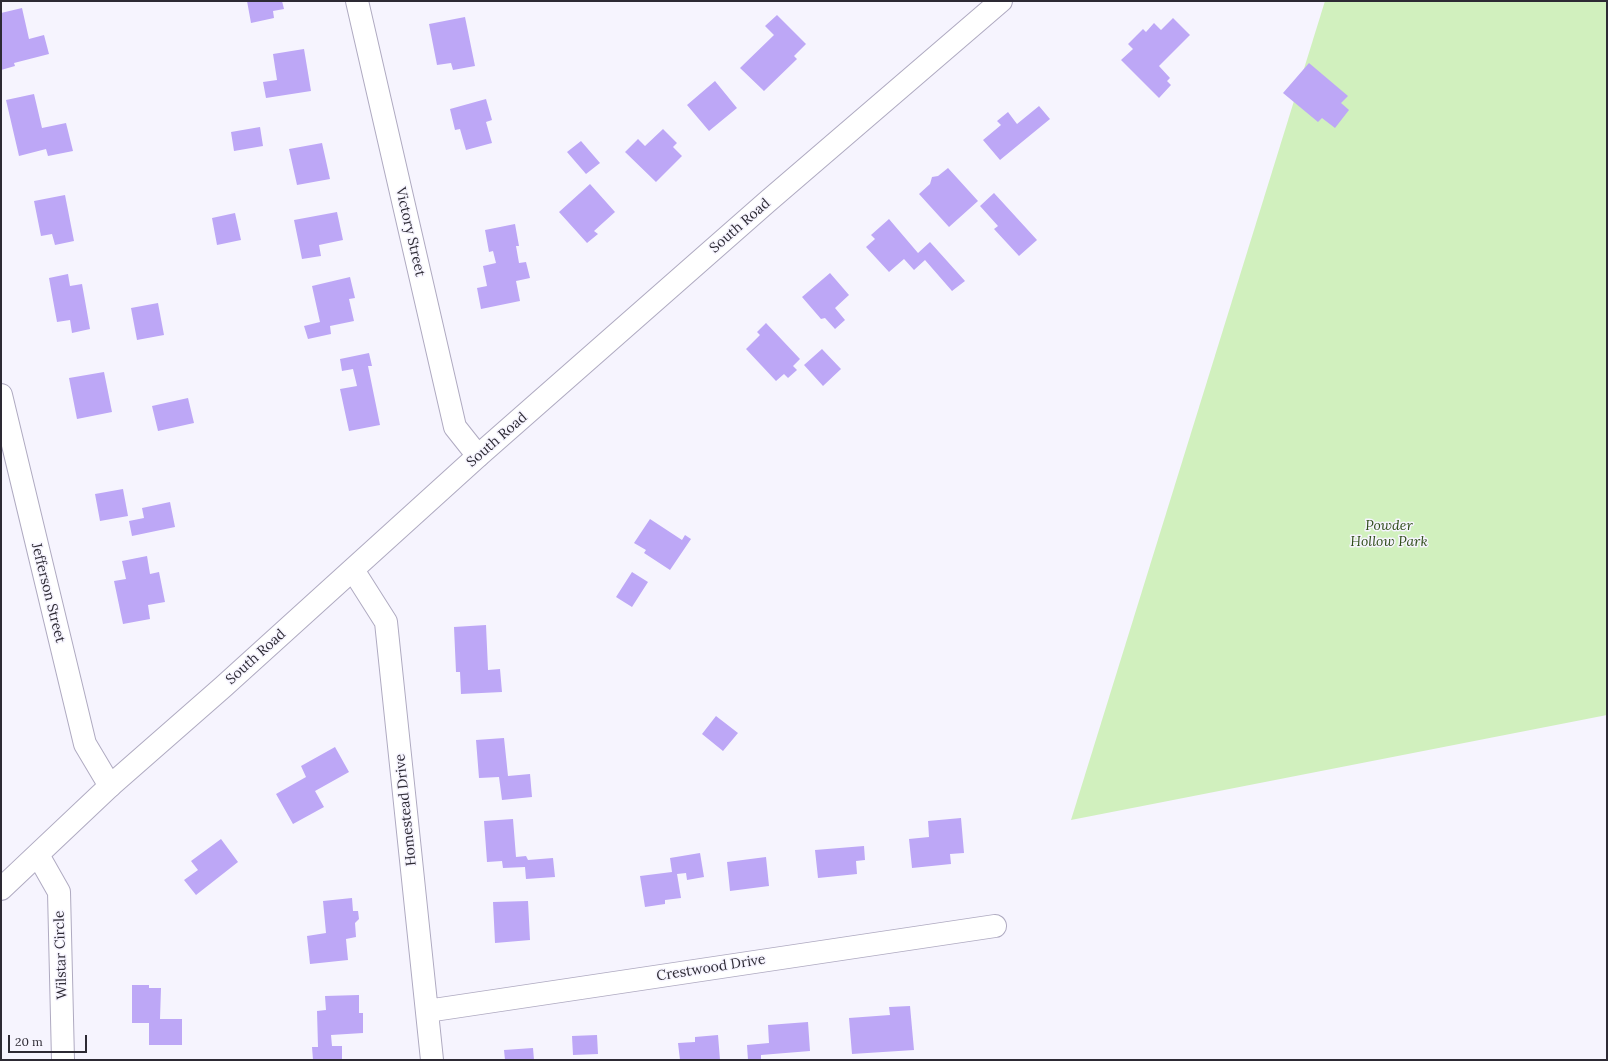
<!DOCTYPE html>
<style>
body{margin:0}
#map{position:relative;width:1608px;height:1061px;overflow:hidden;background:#f6f4fe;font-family:Lora,serif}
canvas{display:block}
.frame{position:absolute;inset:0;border:2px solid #2d2a34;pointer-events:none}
.scale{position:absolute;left:8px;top:1035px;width:79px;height:18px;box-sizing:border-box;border:2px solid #2d2a34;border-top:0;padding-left:5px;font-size:12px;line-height:14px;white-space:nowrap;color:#2d2a34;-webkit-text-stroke:3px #f6f4fe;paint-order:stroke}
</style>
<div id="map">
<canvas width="1608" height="1061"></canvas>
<div class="frame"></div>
<div class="scale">20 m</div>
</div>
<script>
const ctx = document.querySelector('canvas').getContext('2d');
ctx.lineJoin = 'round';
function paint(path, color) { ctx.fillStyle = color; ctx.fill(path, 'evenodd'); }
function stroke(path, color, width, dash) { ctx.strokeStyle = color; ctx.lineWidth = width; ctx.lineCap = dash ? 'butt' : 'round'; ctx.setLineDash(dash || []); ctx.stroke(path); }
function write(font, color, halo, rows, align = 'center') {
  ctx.font = font + ' Lora,serif'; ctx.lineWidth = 3; ctx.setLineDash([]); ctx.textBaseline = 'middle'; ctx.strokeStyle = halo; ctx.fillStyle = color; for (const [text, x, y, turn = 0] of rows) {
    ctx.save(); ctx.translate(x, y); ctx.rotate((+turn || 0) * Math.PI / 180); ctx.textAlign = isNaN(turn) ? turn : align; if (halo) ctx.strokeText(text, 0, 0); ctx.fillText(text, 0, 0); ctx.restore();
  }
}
const green = new Path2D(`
 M1325,1H1607V715L1071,820Z`);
const building = new Path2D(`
 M247,1H282L284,9L273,11L274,18L251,23Z
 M22,8L29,39L44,35L49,54L14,63L15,66L1,70V13Z
 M777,15L806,44L794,56L797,59L764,91L740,68L774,35L765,26Z
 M465,17L475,66L453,70L451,63L437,65L429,24Z
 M1173,18L1190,35L1159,66L1170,78L1167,81L1171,85L1159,98L1121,60L1133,49L1128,44L1143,29L1146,32L1154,23L1161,30Z
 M304,49L311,91L266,98L263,82L277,80L273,54Z
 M1309,63L1348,96L1341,103L1349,110L1335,128L1322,118L1318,122L1283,93Z
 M715,81L737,108L709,131L687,105Z
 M34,94L42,128L66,123L73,151L48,156L46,149L19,156L6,100Z
 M486,99L492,120L486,122L492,143L466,150L460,129L455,130L450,109Z
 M1039,106L1050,119L1000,160L983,140L1001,125L997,121L1008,112L1017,124Z
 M260,127L263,146L234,151L231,132Z
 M663,129L677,143L673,147L682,156L656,182L625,152L638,139L645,146Z
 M581,141L600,163L586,174L567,152Z
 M322,143L330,179L297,185L289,149Z
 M948,168L978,201L949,227L919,194L930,184L932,177L938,176Z
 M590,184L615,212L594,231L598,234L587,243L559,212Z
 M994,193L1037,240L1019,256L994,229L998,226L980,206Z
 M65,195L74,241L55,245L52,234L41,236L34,201Z
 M337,212L343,240L319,245L321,256L302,259L294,220Z
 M235,213L241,240L217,245L212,218Z
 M889,219L918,253L930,242L965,281L952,291L925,260L914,270L904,259L889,272L866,247L875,239L871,235Z
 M515,224L519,246H516L519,263L526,262L530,278L516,281L520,301L481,309L477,288L487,286L483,266L496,263L493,251L489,252L485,230Z
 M830,273L849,295L835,308L845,320L835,329L825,318L821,319L802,297Z
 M68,274L70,286L82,284L90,329L72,333L70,320L57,322L49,278Z
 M350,277L355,298L349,299L354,321L330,326L331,334L308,339L304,326L320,322L312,286Z
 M158,303L164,335L137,340L131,308Z
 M766,323L800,359L793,366L797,370L788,378L784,374L776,381L746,349L760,335L757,332Z
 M822,349L841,369L823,386L804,365Z
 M369,353L372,366H368L380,425L349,431L340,389L357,386L353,369L342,371L340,359Z
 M104,372L112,412L77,419L69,378Z
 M188,398L194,423L158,431L152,406Z
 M123,489L128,516L100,521L95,494Z
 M170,502L175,527L132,536L129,521L144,518L142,508Z
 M650,519L682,540L685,535L691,539L670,570L644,553L646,550L634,543Z
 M147,556L150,574L159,572L165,602L148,605L150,619L123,624L114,581L126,579L122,561Z
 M632,572L648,582L632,607L616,597Z
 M486,625L488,670L500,669L502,692L461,694L460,672H456L454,627Z
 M716,716L738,733L723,751L702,734Z
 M504,738L508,776L530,774L532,797L502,800L499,777L479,778L476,740Z
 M335,747L349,772L315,791L324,807L293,824L276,794L306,777L301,766Z
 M961,818L964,853L950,854L951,864L912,868L909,839L929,837L928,821Z
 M513,819L516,857L526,856L528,860L553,858L555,877L526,879L525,867L503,868L502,861L487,862L484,821Z
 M221,839L238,862L196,895L184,880L198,870L191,861Z
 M864,846L865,860L856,861L857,874L818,878L815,850Z
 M700,853L704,877L687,880L686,873L677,874L681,898L665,900V904L645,907L640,876L672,872L670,858Z
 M766,857L769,886L730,891L727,862Z
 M352,898L353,911H358L359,919L355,923L356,937L346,939L348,960L310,964L307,936L326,933L323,901Z
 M528,901L530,940L495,943L493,902Z
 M132,985H149V988H161L160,1019H182V1045H149V1023H132Z
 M359,995V1013H363V1033L331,1035L332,1046H342V1060H313L312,1047H318L317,1011L326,1010L325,996Z
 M910,1006L914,1050L852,1054L849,1018L890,1015L889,1007Z
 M808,1022L810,1051L761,1055V1060H748L747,1045L769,1043L768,1025Z
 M597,1035L598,1054L573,1055L572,1036Z
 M718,1035L720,1060H680L678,1043L695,1042V1037Z
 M533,1048L534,1060H505L504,1050Z`);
const street = new Path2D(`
 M357,1L455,427L478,456
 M1,395L85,744L110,786
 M353,570L386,622L432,1060
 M38,855L59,892L63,1060
 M427,1011L995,926`);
const secondary = new Path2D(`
 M1,889L110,786L223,687L478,456L767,202L1001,1`);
const streetNames = [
 ["South Road",740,226,-41],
 ["Victory Street",410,232,77],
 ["South Road",497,440,-41],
 ["Jefferson Street",48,593,76],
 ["South Road",256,657,-42],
 ["Homestead Drive",406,810,-96],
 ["Wilstar Circle",61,955,-92],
 ["Crestwood Drive",711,968,-9]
];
const parkNames = [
 ["Powder",1389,526],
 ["Hollow Park",1389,542]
];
paint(green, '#d1f0be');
paint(building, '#bda7f6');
stroke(street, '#afaac1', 24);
stroke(secondary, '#afaac1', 24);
stroke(street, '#fff', 22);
stroke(secondary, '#fff', 22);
write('14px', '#2d2a34', '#f6f4fe', streetNames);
write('italic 14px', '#304d1a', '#f6f4fe', parkNames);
</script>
